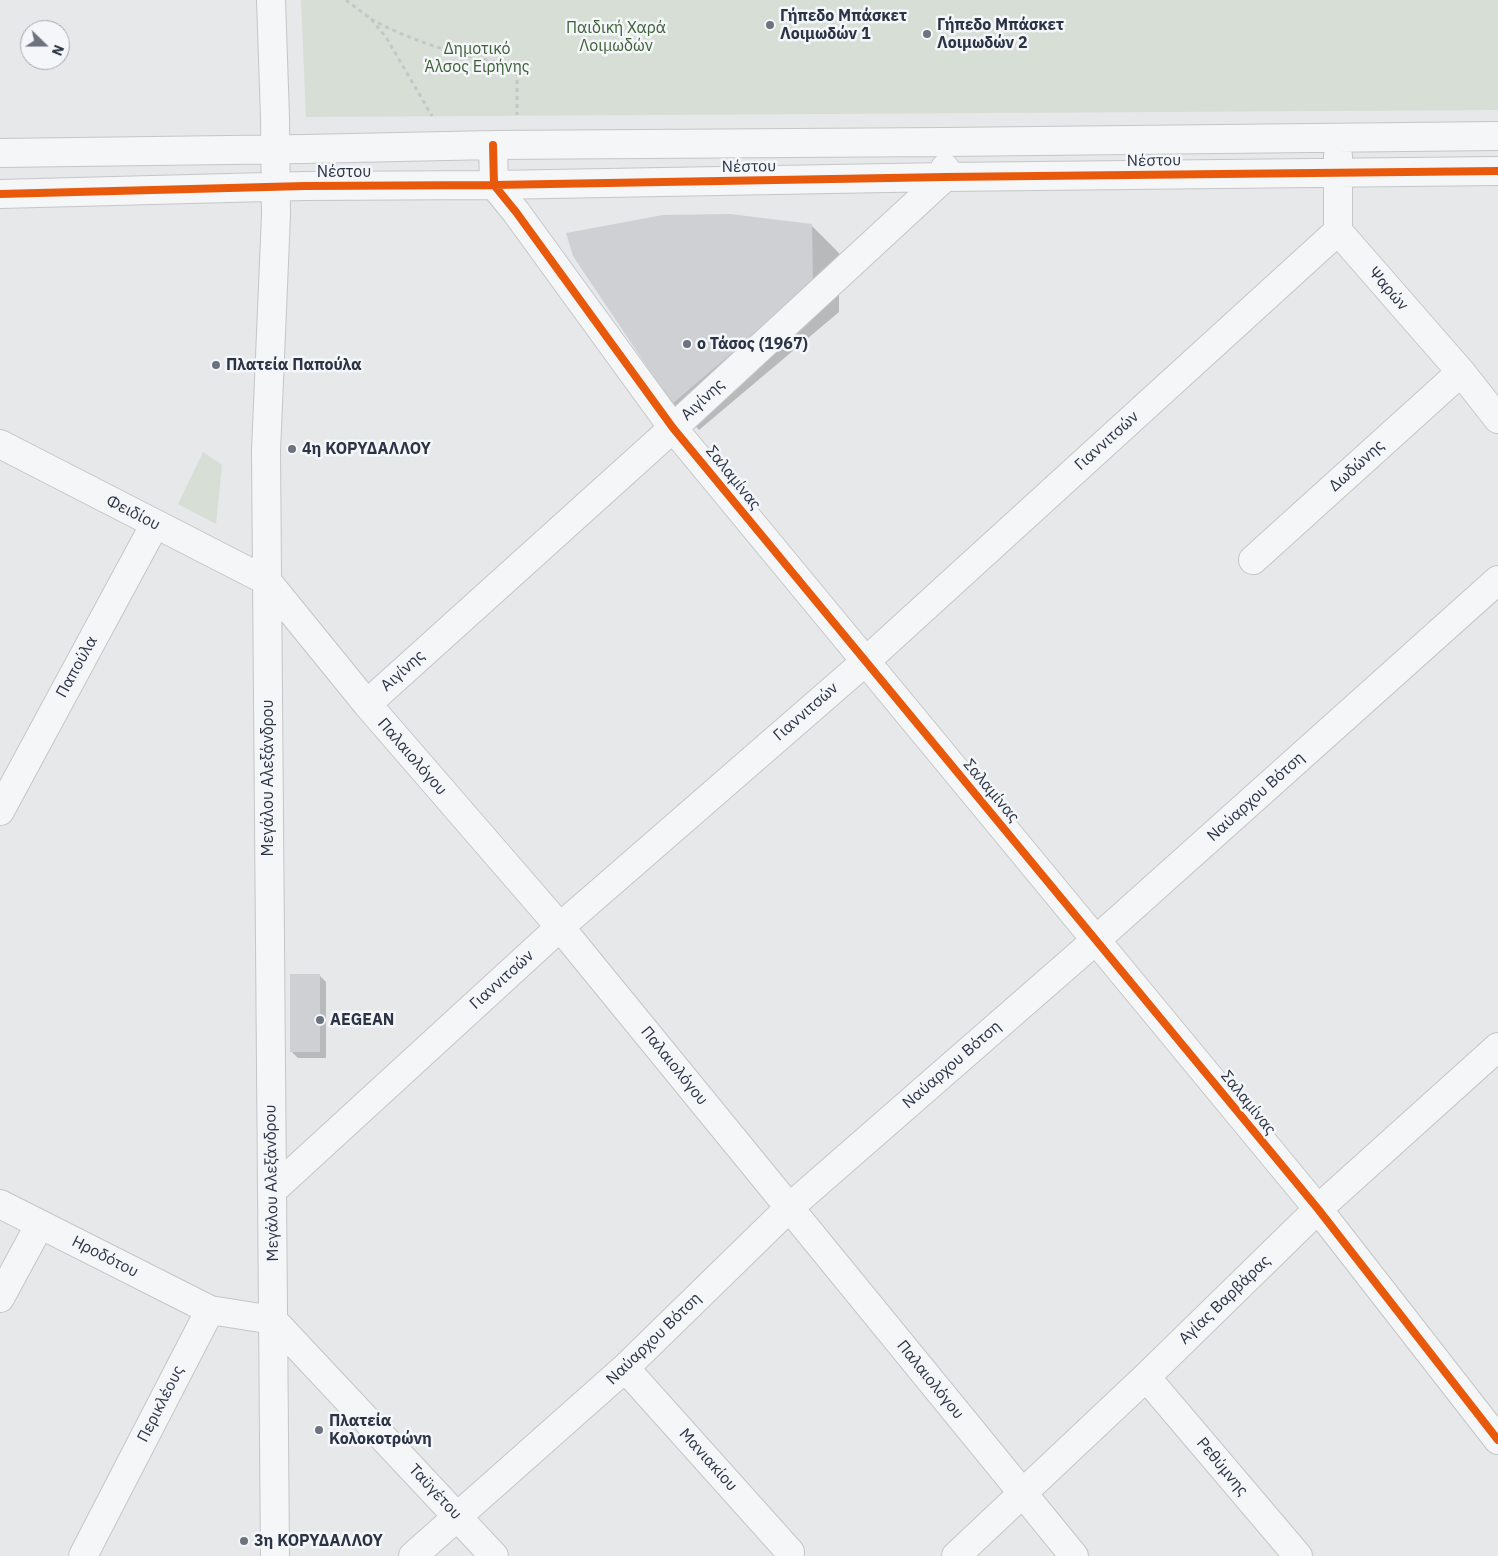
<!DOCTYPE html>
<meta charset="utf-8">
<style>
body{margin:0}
#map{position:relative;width:1498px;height:1556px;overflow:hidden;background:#e6e8ea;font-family:"IBM Plex Sans",sans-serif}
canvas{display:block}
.north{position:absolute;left:20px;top:20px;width:50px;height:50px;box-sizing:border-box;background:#f4f6f9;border:1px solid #a4a8b1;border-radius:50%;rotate:112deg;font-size:14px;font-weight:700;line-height:20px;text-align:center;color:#2b3445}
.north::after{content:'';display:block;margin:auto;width:18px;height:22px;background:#6c737f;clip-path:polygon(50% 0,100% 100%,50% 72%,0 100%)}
</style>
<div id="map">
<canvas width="1498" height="1556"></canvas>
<div class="north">N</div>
</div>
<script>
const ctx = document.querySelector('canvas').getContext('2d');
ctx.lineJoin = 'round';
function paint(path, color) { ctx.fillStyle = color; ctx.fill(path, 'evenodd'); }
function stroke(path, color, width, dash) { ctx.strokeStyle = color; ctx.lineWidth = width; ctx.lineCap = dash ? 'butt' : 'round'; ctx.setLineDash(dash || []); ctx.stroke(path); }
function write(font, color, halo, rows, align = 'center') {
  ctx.font = font + ' "IBM Plex Sans",sans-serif'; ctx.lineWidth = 5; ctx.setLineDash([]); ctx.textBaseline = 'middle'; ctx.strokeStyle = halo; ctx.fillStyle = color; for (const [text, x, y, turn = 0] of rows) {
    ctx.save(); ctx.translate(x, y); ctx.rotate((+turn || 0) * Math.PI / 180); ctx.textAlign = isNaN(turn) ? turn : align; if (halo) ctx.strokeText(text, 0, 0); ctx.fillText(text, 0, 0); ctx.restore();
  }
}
const green = new Path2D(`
 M301,0H1498V110L306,117Z
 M203,452L222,465L216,524L178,504Z`);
const shadow = new Path2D(`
 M812,226L839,253V312L699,430L673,403Z
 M320,976L326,982V1058H298L292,1052Z`);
const building = new Path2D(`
 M730,214L812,224L813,284L672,404L573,256L566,233L663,215Z
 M290,974H320V1052H290Z`);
const path = new Path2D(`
 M346,0L371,19L386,37L432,116
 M371,19C417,44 465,57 517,66V115`);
const minor = new Path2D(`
 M271,0L275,117L276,215L266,451L275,1556
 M493,145L494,185L516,212L673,428L1318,1209L1498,1440
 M0,153L305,149L493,145L944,142L1498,136
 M1338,156V231L1461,372L1498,419
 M0,194L305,186L494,185L945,177L1498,171
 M0,444L267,581L367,704L560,927L1074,1556
 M1253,560L1461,372
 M367,704L673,428L945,177V168
 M0,811L155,524
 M272,1191L560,927L866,661L1338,231
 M0,1204L210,1310L273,1320L494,1556
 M0,1298L40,1224
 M625,1368L790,1552
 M1146,1377L1298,1556
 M83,1556L210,1310
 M413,1556L625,1368L790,1207L1096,940L1498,580
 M956,1556L1146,1377L1318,1209L1498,1047`);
const cycleway = new Path2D(`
 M493,145L494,185L516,212L673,428L1318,1209L1498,1440
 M0,194L305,186L494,185L945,177L1498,171`);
const markers = [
 [770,25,5,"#6c737f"],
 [927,34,5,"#6c737f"],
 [687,344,5,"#6c737f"],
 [216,365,5,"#6c737f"],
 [292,449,5,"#6c737f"],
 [320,1020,5,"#6c737f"],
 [319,1430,5,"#6c737f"],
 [244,1541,5,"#6c737f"]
];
const poiNames = [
 ["Γήπεδο Μπάσκετ",780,16],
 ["Λοιμωδών 1",780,34],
 ["Γήπεδο Μπάσκετ",937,25],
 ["Λοιμωδών 2",937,43],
 ["ο Τάσος (1967)",697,344],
 ["Πλατεία Παπούλα",226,365],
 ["4η ΚΟΡΥΔΑΛΛΟΥ",302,449],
 ["AEGEAN",330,1020],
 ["Πλατεία",329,1421],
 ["Κολοκοτρώνη",329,1439],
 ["3η ΚΟΡΥΔΑΛΛΟΥ",254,1541]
];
const parkNames = [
 ["Παιδική Χαρά",616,28],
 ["Λοιμωδών",616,46],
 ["Δημοτικό",477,49],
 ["Άλσος Ειρήνης",477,67]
];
const streetNames = [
 ["Νέστου",1154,161,-1],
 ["Νέστου",749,167,-1],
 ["Νέστου",344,172],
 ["Ψαρών",1388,289,49],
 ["Αιγίνης",703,400,-43],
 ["Γιαννιτσών",1107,441,-42],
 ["Δωδώνης",1357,466,-42],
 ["Σαλαμίνας",733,478,51],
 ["Φειδίου",133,513,27],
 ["Παπούλα",77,667,-61],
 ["Αιγίνης",403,671,-42],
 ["Γιαννιτσών",806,712,-41],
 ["Παλαιολόγου",412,757,49],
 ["Μεγάλου Αλεξάνδρου",268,778,-90],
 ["Σαλαμίνας",991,791,50],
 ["Ναύαρχου Βότση",1256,797,-42],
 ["Γιαννιτσών",502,980,-42],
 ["Ναύαρχου Βότση",952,1065,-41],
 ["Παλαιολόγου",674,1066,51],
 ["Σαλαμίνας",1248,1103,51],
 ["Μεγάλου Αλεξάνδρου",272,1183,-91],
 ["Ηροδότου",105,1257,27],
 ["Αγίας Βαρβάρας",1225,1300,-44],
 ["Ναύαρχου Βότση",654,1339,-44],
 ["Παλαιολόγου",930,1380,51],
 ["Περικλέους",161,1404,-63],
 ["Μανιακίου",708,1460,48],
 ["Ρεθύμνης",1222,1467,50],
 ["Ταϋγέτου",435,1492,47]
];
paint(green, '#d6ded6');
paint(shadow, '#0003');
paint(building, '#ced0d3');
stroke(minor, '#c4c6c8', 30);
stroke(path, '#c5c6ca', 3, [4, 4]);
stroke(minor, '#f5f6f7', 28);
stroke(cycleway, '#e8590c', 8);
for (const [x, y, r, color] of markers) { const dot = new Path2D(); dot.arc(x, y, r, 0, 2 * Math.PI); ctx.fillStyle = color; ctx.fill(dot); stroke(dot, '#f4f6f9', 2); }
write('bold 16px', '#2b3445', '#f4f6f9', poiNames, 'left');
write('16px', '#3f6138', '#f4f6f9', parkNames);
write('16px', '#2b3445', '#f4f6f9', streetNames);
</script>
